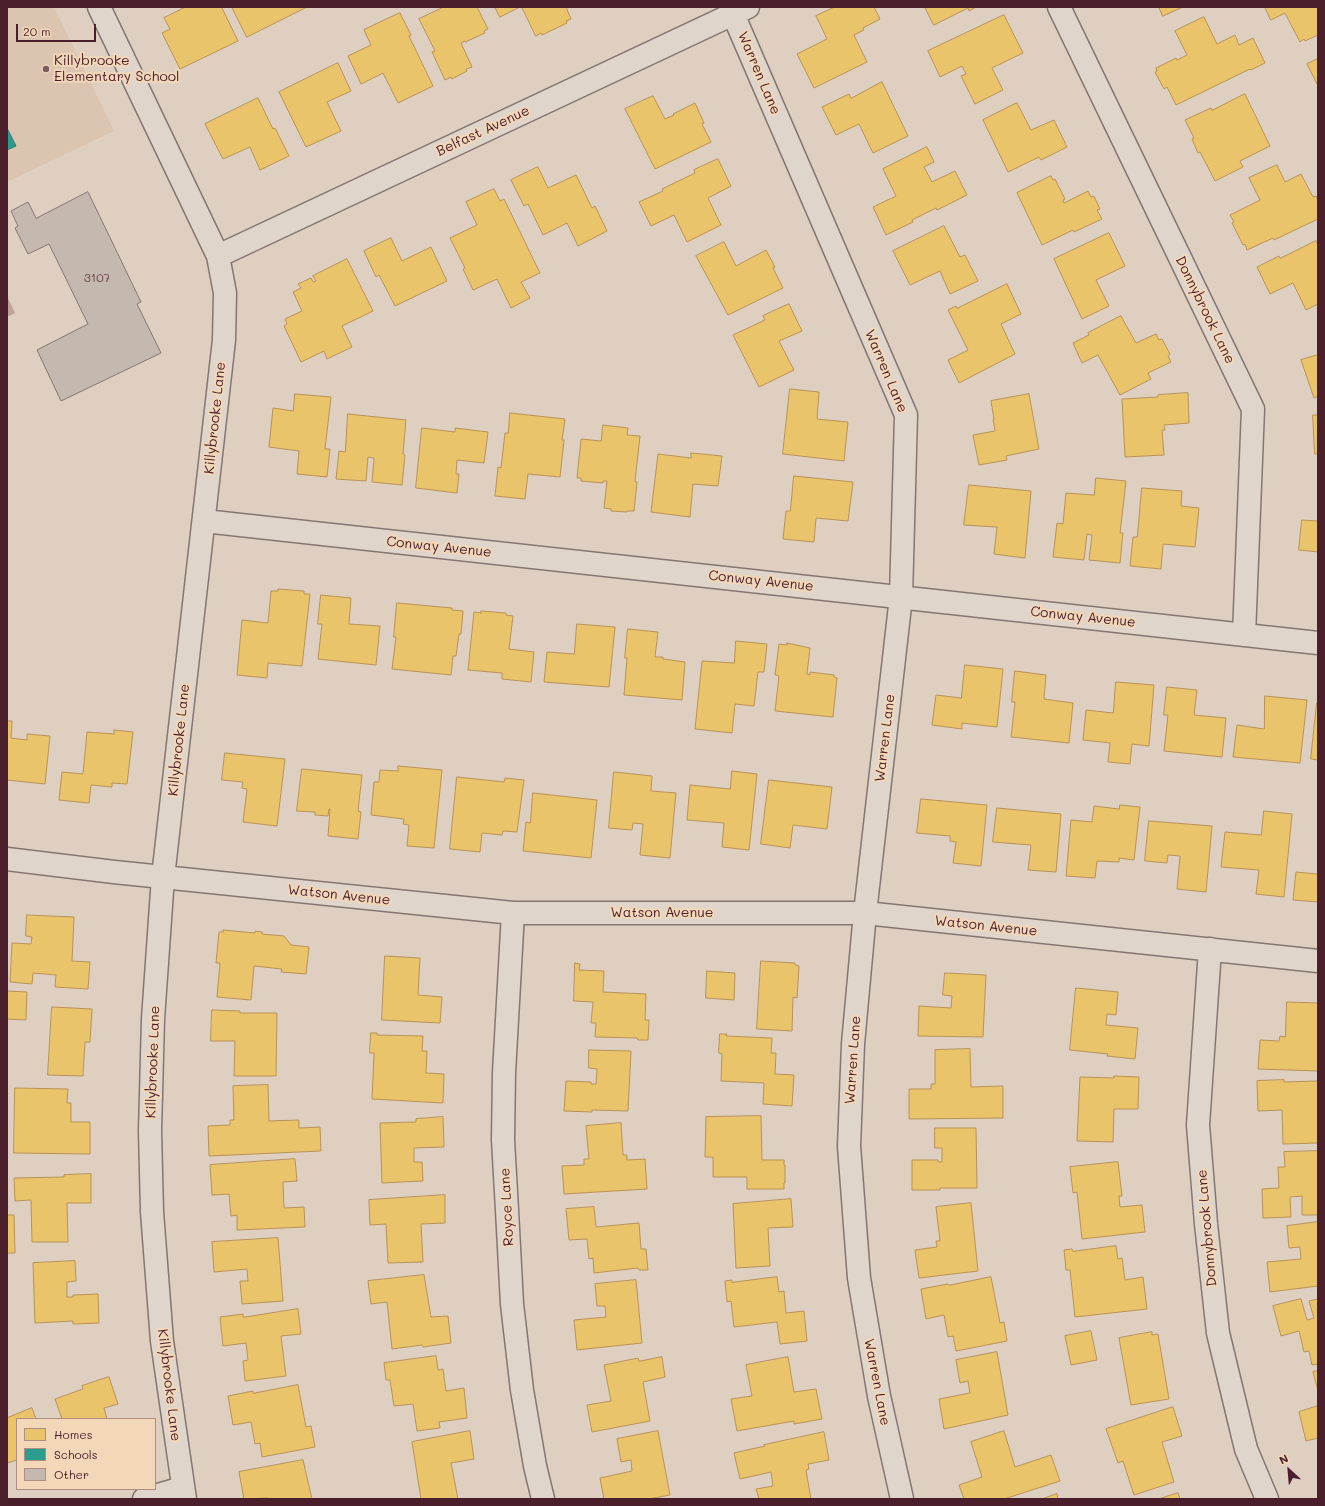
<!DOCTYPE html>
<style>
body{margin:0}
#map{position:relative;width:1325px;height:1506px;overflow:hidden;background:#decfc0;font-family:Mali,sans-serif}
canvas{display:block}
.frame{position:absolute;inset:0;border:8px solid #4a1f2b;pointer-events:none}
.legend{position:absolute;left:16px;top:1418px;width:140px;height:72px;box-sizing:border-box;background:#f2d7b9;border:1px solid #af8d80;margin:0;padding:5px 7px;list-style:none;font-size:12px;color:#4a1f2b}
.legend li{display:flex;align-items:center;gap:8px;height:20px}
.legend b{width:20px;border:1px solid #af8d80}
.north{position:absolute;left:1269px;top:1450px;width:40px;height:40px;-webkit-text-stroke:3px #f2d7b9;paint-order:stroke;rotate:334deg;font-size:11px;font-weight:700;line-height:16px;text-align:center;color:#4a1f2b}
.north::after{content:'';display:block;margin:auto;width:14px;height:18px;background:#4a1f2b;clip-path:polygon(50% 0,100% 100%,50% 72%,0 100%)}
.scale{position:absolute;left:16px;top:24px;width:80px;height:18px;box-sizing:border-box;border:2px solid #4a1f2b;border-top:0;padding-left:5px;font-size:12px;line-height:14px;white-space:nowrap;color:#4a1f2b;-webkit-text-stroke:3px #f2d7b9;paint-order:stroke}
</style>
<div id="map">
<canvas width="1325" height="1506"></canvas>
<div class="frame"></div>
<ul class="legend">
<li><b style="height:11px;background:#e9c46a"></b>Homes</li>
<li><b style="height:11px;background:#2a9d8f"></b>Schools</li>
<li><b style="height:11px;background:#c5b8ae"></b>Other</li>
</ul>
<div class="north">N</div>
<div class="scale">20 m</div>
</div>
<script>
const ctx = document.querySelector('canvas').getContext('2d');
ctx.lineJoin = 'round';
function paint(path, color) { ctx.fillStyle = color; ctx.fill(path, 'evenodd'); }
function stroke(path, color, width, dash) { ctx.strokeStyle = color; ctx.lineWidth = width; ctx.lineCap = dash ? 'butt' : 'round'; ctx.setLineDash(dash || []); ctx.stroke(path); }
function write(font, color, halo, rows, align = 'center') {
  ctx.font = font + ' Mali,sans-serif'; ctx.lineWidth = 4; ctx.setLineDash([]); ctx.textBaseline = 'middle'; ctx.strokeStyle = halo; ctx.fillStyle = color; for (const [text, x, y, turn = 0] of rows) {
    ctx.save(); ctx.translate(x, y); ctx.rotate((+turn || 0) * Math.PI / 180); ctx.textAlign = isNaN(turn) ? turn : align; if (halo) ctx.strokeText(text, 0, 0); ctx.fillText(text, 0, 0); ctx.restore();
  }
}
const built = new Path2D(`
 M7,7H54L114,131L7,182Z`);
const water = new Path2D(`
 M7,296L15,313L7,317Z`);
const homes = new Path2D(`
 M186,7H223L222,8L238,41L180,69L162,33L170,29L164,18Z
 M232,7H307L247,37Z
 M444,7H477L488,29L484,31L485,33L465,42V41L461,43L472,67L466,69L467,71L452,79L451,77L445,80L432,52L435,51L419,19Z
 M495,7H520L500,17Z
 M522,7H566L571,19L566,21L567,23L542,35L541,33L536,36Z
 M835,7H874L880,19L863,28L864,30L854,35L867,62L814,88L797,54L827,39L816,16Z
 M925,7H976L969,11L968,8L934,25Z
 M1159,7H1183L1163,16Z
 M1265,7H1318V35L1305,41L1304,39L1300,42L1285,13L1271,20Z
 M400,13L411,35L409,36L433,86L398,103L383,73L361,84L348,56L371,45L364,30Z
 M1004,15L1023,53L992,68L1003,90L975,104L961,76L966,74L962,66L940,77L928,51Z
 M1204,17L1217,44L1235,35L1239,45L1253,38L1265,63L1251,70L1250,69L1176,105L1167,87L1164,89L1155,72L1157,71L1156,68L1176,58L1177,60L1187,55L1175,31Z
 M1318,59V86L1307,64Z
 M338,63L351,91L327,102L341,131L306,147L279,92Z
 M882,82L908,136L873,153L859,124L836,135L822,107L849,94L851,98Z
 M1245,94L1270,146L1240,161L1243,167L1215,181L1200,152L1198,153L1192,139L1194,138L1185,120L1211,108L1212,110Z
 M653,96L665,119L674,115L673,114L695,103L704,123L702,124L711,142L655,169L625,109Z
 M258,98L273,129L275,128L289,156L260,170L250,147L223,159L205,124Z
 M1017,103L1031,130L1054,120L1067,147L1041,160L1039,157L1008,172L983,120Z
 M927,147L934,162L924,167L932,182L955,171L967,195L937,210L936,208L912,220L913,222L886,235L873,207L896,196L883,169Z
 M718,159L731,186L708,198L721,225L687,242L674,215L651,226L639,202L663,191L662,189L695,173L694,170Z
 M1277,165L1285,182L1301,174L1313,197L1316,196L1318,201V219L1274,240L1273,238L1247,250L1245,244L1243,245L1232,223L1234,222L1230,215L1260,200L1249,178Z
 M538,167L548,188L576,175L592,208L595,206L607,231L578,246L567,223L543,235L528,204L524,206L511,180Z
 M1051,176L1053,180L1055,179L1065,199L1063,200L1064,203L1088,191L1091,197L1094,196L1100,209L1097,210L1102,219L1074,232L1073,230L1042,245L1017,193Z
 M494,189L500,201L504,199L540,273L521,282L530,298L511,308L497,279L473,290L463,269L465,268L450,238L477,225L466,202Z
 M944,226L960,257L965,255L978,281L950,294L940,271L910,285L893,251Z
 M1109,233L1125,266L1096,280L1109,306L1082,319L1054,259Z
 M391,238L402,261L431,247L447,281L395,306L379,275L376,277L364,251Z
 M1316,241L1318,245V304L1306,310L1293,283L1270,294L1257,267L1279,256L1280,258Z
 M724,242L736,266L766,250L775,267L773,268L783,288L728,315L696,256Z
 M347,259L373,311L342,326L352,347L327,359L324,351L301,362L284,326L287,324L285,319L302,311L293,292L301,288L298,284L311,278L313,282L316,281L313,276Z
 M1007,284L1021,314L1001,324L1015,354L959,383L948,360L968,350L948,310L956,306L957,308Z
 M789,304L802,331L779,341L794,370L759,387L733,335L765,320L763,316Z
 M1121,316L1136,343L1156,334L1159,340L1162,339L1170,354L1168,356L1171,362L1148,373L1151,379L1120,395L1098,355L1082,363L1073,343L1089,335L1088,333Z
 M1318,355V396L1314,398L1301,360Z
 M790,389L819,392L817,419L848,422L844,461L783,454Z
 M1188,393L1189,423L1164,425L1165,430H1162L1164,455L1125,457L1122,399L1158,397V395Z
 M295,394L331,397L325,449H330L327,477L297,474L299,451L269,447L273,408L293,411Z
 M1029,394L1039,449L1006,456L1007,460L979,465L973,435L995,431L993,419H994L991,401Z
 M510,413L565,419L562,440H564L560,477L528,474L525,499L495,496L498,467L501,468L505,433H508Z
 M348,414L406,420L403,454L405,455L402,485L372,482L374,458L368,457L366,481L336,479L339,451L345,452Z
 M1313,415H1318V454H1315Z
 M603,425L628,428L627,435L640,436L635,481L637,482L634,511H627V512L611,511V509L604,508L607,481H603V483L581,481V478H577L581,439L601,441Z
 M422,428L455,432V428L488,432L484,463L457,460L456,474H459L457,493L416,488Z
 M691,453L722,456L718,486L693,484L690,517L651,512L658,454L691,458Z
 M794,476L853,482L848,521L816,518L814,542L783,539L786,511H790Z
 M1096,478L1126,481L1120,533H1123L1120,563L1089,560L1092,535L1087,534L1084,560L1053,557L1057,523L1063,524L1066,493L1094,495Z
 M969,485L1031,491L1025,558L994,554L997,527L964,525Z
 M1142,488L1182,491L1181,506L1199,508L1195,547L1163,544L1161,569L1130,566L1133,537H1137Z
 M1302,520L1318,521V552L1299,550Z
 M278,589L304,591V594H310L302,666L268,663L267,678L237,675L242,620L268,623L271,591H278Z
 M321,595L351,598L349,624L380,626L376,665L318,659L322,624H318Z
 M397,603L452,608V610L463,611L461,634H459L456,656H453L451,675L392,669L396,637H394Z
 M481,611L506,613V615L513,616L509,649L534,652L531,682L502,679V673L468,670L474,612L481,613Z
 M577,624L615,627L609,687L544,682L547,652L574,654Z
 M628,629L658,632L655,657H663V659L685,662L682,700L624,695L627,658H625Z
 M736,641L767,644L764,672H758L754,706L735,704L732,733L695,729L702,661L734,663Z
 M787,643L810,648L807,674L810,675V672L834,675V677L837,678L833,717L775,711L779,676L775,675L779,644L787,645Z
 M965,665L1003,669L997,727L962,723V729L932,725L936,695L961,698Z
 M1015,671L1046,675L1044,699L1073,703L1069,743L1011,737L1015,702H1012Z
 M1116,682L1154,685L1149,746L1132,744L1130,764L1108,762L1110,743L1083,740L1086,710L1113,713Z
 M1167,687L1197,690L1194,715L1226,718L1222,757L1164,751L1168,715H1164Z
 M1265,696L1307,700L1300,763L1233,757L1237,725L1264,729Z
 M1317,703H1318V760L1311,759Z
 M7,721H12L11,738L27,740V734L50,736L45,784L7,780Z
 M114,730L133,732L127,784L112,783V787L91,785L89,803L59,800L62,772L83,774L87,732L114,734Z
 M225,753L285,759L277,826L243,822L247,789L242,788L243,782L222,780Z
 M398,766L442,770L434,848L407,846L409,825L403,824L404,819L371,815L374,782H379L380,770L398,771Z
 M302,769L362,775L358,811L361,812L358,839L328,836L330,809H329L328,816L315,815V812L297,811Z
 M732,771L757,774L749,850L722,847L724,823L687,820L690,785L730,789Z
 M614,772L652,776L651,791L676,793L670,858L640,855L643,824L633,823L632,830L609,828Z
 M457,777L504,782L505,778L524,780L517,832L503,831L502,835L482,833L480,852L450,849Z
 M769,780L832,787L827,829L793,825L790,848L761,844Z
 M533,793L597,800L591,858L523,851L526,822L530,823Z
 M921,799L987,805L981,866L953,863L956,842L950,841V836L917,833Z
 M1120,805L1140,807L1134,860L1119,858V862L1097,861L1095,878L1066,876L1071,820L1092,822L1094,806L1119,809Z
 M997,808L1061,814L1056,872L1028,870L1031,845L993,842Z
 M1264,811L1292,814L1284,897L1256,894L1259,870L1221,867L1225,832L1261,835Z
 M1149,821L1212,826L1206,892L1177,889L1180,856L1168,855L1167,863L1145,861Z
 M1318,868V902L1293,900L1296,872L1317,874Z
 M27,915L74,917L72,961L90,962L88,989L55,987L56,975L33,973L32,984L10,982L12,943L31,944L32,937L26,936Z
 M223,930L255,933V931L262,932V934L284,936L291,945L309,947L306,974L281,972L282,969L254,966L251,1000L217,997L220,963H216L219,932H223Z
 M385,956L420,958L418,995L442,997L440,1023L382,1020Z
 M761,961L795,963V965L799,966L797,998L793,997L792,1031L757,1029Z
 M575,963L580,964L579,970L604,971L603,992L646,994L645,1020H649L648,1040H638L637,1038L595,1037L596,1023H591L593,1002L574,1001Z
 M707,971L735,973L734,1000L706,998Z
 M945,973L986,975L983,1037L918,1036L919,1006L951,1008L952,996L943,995Z
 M1076,988L1118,992L1116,1015L1107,1014L1106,1025L1138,1028L1135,1059L1107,1056L1108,1054L1070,1050Z
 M7,991L27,992L26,1020L7,1019Z
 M1287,1002L1318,1003V1071L1258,1069L1260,1040L1279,1041L1280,1036L1285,1037Z
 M52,1007L92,1009L90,1042H85L83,1076L48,1075Z
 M212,1010L240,1011V1013H277L276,1076H234L235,1041H211Z
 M371,1033H377V1035L423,1036L422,1051H427L426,1073L444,1074L443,1103L372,1099L374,1053H370Z
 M720,1034H727L726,1036L772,1038L771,1053H776L775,1074L794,1075L792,1106L763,1104L764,1083L721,1081L722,1054L719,1053Z
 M970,1049L971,1087L1003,1086V1118L909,1119V1089H931V1084H935V1050Z
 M589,1050L631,1051L628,1111L592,1110V1112L564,1111L566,1081L591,1082V1084H596L597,1069L589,1068Z
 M1114,1076L1139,1077L1138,1109H1114L1113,1142L1077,1141L1080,1077L1114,1078Z
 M1284,1080V1082L1318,1081V1143L1283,1144L1282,1110L1258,1111L1257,1081Z
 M268,1085L269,1121L299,1120V1128L320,1127L321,1151L209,1156L208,1126L230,1125V1120H234L233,1086Z
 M15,1088L68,1089L67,1103H71V1122H90V1154L14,1153Z
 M761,1116L762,1160H784V1165H785V1183H784V1189H747V1177H713V1157H705L706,1117Z
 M443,1117L444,1147L414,1148V1162H422L423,1181L382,1183L380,1123L416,1122V1119Z
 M621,1123L623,1155H627V1160L645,1159L647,1189L564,1194L562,1166L584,1165V1159H589L586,1126Z
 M935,1128H976L977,1188H940V1190H912V1160H938V1162H942V1148H935Z
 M1318,1151V1215H1302V1196L1290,1197L1291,1217L1263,1218L1262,1189L1279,1188L1278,1167H1285L1284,1152Z
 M295,1159L297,1181L283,1182L284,1208L304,1207L305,1227L237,1230V1215L231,1216L229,1194L212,1195L210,1165Z
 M1118,1162L1122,1196H1119L1120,1207L1142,1205L1145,1232L1082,1239L1077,1192L1073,1193L1070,1167Z
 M91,1174V1203H67L68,1242H32L31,1200L15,1201L14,1178L64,1177V1175Z
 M445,1195V1223L421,1224L423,1262L388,1263L386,1224L370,1225L369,1200Z
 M791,1199L793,1227L768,1228L770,1266L736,1268L733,1204Z
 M971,1203L978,1271L919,1278L915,1250L937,1247L936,1241H940L936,1207Z
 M594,1207L596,1227L639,1223L641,1249H646L648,1270H639L638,1268L594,1273L593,1258L589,1259L587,1239L569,1240L566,1209Z
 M7,1215H14L15,1253H7Z
 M1318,1222V1286L1270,1292L1267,1262L1301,1259L1300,1247L1289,1248L1287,1226Z
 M278,1238L283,1301L242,1304L240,1281H248L247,1269L214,1272L212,1242Z
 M1116,1246L1118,1259L1122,1258L1125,1280L1143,1277L1147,1309L1075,1317L1070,1270H1066L1064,1250L1072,1249L1073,1251Z
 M75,1261L76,1281L67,1282V1297H73V1295L98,1294L99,1323L73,1324V1321L35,1323L33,1263Z
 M424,1275L431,1317L448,1316L451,1343L423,1347L422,1345L392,1349L387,1302L371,1304L368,1281Z
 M777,1277L779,1292L784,1291L786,1313L804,1311L807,1341L780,1344L777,1322L734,1327L731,1301L727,1302L725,1281L732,1280V1282Z
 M991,1277L1000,1323L1004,1322L1007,1341L956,1351L953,1336L948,1337L944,1315L926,1319L921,1289L948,1284L949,1285Z
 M636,1280L642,1343L577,1350L574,1320L606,1317L605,1306H597L595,1284Z
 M1301,1299L1307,1320L1314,1318L1309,1301L1318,1299V1364L1312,1365L1309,1351L1304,1352L1299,1331L1281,1336L1273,1306Z
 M298,1309L301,1334L281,1336L286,1376L245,1381L243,1361L248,1360L246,1343L223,1346L220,1317L243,1314V1317Z
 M1091,1331L1097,1360L1071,1365L1065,1336Z
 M1152,1332V1335L1158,1334L1169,1399L1131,1405L1119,1338Z
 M997,1352L1008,1415L944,1429L939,1399L970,1393L968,1381L960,1383L956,1360Z
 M436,1356L438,1370L443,1369L446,1391L464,1388L467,1418L439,1422L440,1428L417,1431L413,1404L394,1406L390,1380H386L384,1363Z
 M662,1357L665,1377L643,1382L650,1421L592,1432L587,1405L611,1401L604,1365L638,1358L639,1361Z
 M788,1357L794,1392L816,1389L822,1419L794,1424V1421L737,1431L731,1399L752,1396L746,1365Z
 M1318,1371V1391L1313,1372Z
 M109,1377L118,1404L104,1408L107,1419H62L55,1399L83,1389L82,1386Z
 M298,1385L306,1427L311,1426L315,1447L262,1457L260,1443L255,1444L251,1422L233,1425L228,1396L253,1391V1393Z
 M1318,1406V1438L1306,1441L1299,1412Z
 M1173,1407L1182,1436L1162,1442L1174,1482L1134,1495L1123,1461L1118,1463L1106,1429Z
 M32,1408L36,1419H17V1460L7,1463V1416L8,1417Z
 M470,1431L474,1459L451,1463L458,1499H421L412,1442Z
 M658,1431L670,1495L649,1499H604L600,1478L632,1471L631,1460L621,1462L617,1439Z
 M1004,1431L1015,1467L1051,1455L1060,1481L1004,1499H964L959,1485L982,1477L971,1442Z
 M824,1432L829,1460L808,1464L809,1469L806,1470L811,1499H759L756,1489L773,1486L771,1472L740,1479L734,1453L765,1446L764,1445Z
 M303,1460L312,1499H268V1498L244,1499L239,1472Z
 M1178,1493L1180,1499H1159Z
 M1057,1494L1058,1499H1042Z`);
const schools = new Path2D(`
 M7,128L16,146L7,150Z`);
const building = new Path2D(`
 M88,192L141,302L137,304L161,353L61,401L37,350L88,324L49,244L28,254L15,228L18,226L11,211L28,202L36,218Z`);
const minor = new Path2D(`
 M99,7L218,256L225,293L224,340L163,877L153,1019L150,1131L152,1212L162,1341L185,1499
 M730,7L906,415L901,597L865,913L853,1044L849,1146L859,1278L879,1396L902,1499
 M1059,7L1253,409L1244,635
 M218,256L748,7
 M204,521L1318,643
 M7,859L114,872L513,913H865L1318,961
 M513,913L504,1073L503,1140L507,1210L512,1304L522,1390L535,1466L543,1499
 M1210,949L1198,1125L1206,1224L1218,1333L1246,1449L1267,1499
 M144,1499L182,1488`);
const markers = [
 [46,69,4,"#7e5d5f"]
];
const numberNames = [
 ["3107",97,278]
];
const poiNames = [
 ["Killybrooke",54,61],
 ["Elementary School",54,77]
];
const streetNames = [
 ["Warren Lane",759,73,67],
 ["Belfast Avenue",483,131,-25],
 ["Donnybrook Lane",1205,310,64],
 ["Warren Lane",886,371,67],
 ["Killybrooke Lane",215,418,-84],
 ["Conway Avenue",439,547,6],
 ["Conway Avenue",761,581,6],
 ["Conway Avenue",1083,617,6],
 ["Warren Lane",885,738,-83],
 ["Killybrooke Lane",179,740,-84],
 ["Watson Avenue",339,895,6],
 ["Watson Avenue",662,913],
 ["Watson Avenue",986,926,6],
 ["Warren Lane",853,1060,-86],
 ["Killybrooke Lane",153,1062,-88],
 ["Royce Lane",507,1207,-93],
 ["Donnybrook Lane",1207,1228,-95],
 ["Warren Lane",877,1382,79],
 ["Killybrooke Lane",169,1385,83]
];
paint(built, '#dbc5b0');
paint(water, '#bea293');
paint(homes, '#e9c46a');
stroke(homes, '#b99257', 1);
paint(schools, '#2a9d8f');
stroke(schools, '#347771', 1);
paint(building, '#c5b8ae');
stroke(building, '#857671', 1);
stroke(minor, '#857671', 25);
stroke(minor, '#dfd5ca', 22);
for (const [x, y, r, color] of markers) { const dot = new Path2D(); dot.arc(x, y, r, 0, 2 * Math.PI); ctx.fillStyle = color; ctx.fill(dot); stroke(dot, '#f2d7b9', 1.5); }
write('12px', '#69454c', null, numberNames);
write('14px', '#4a1f2b', '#f2d7b9', poiNames, 'left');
write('14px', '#4a1f2b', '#f2d7b9', streetNames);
</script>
